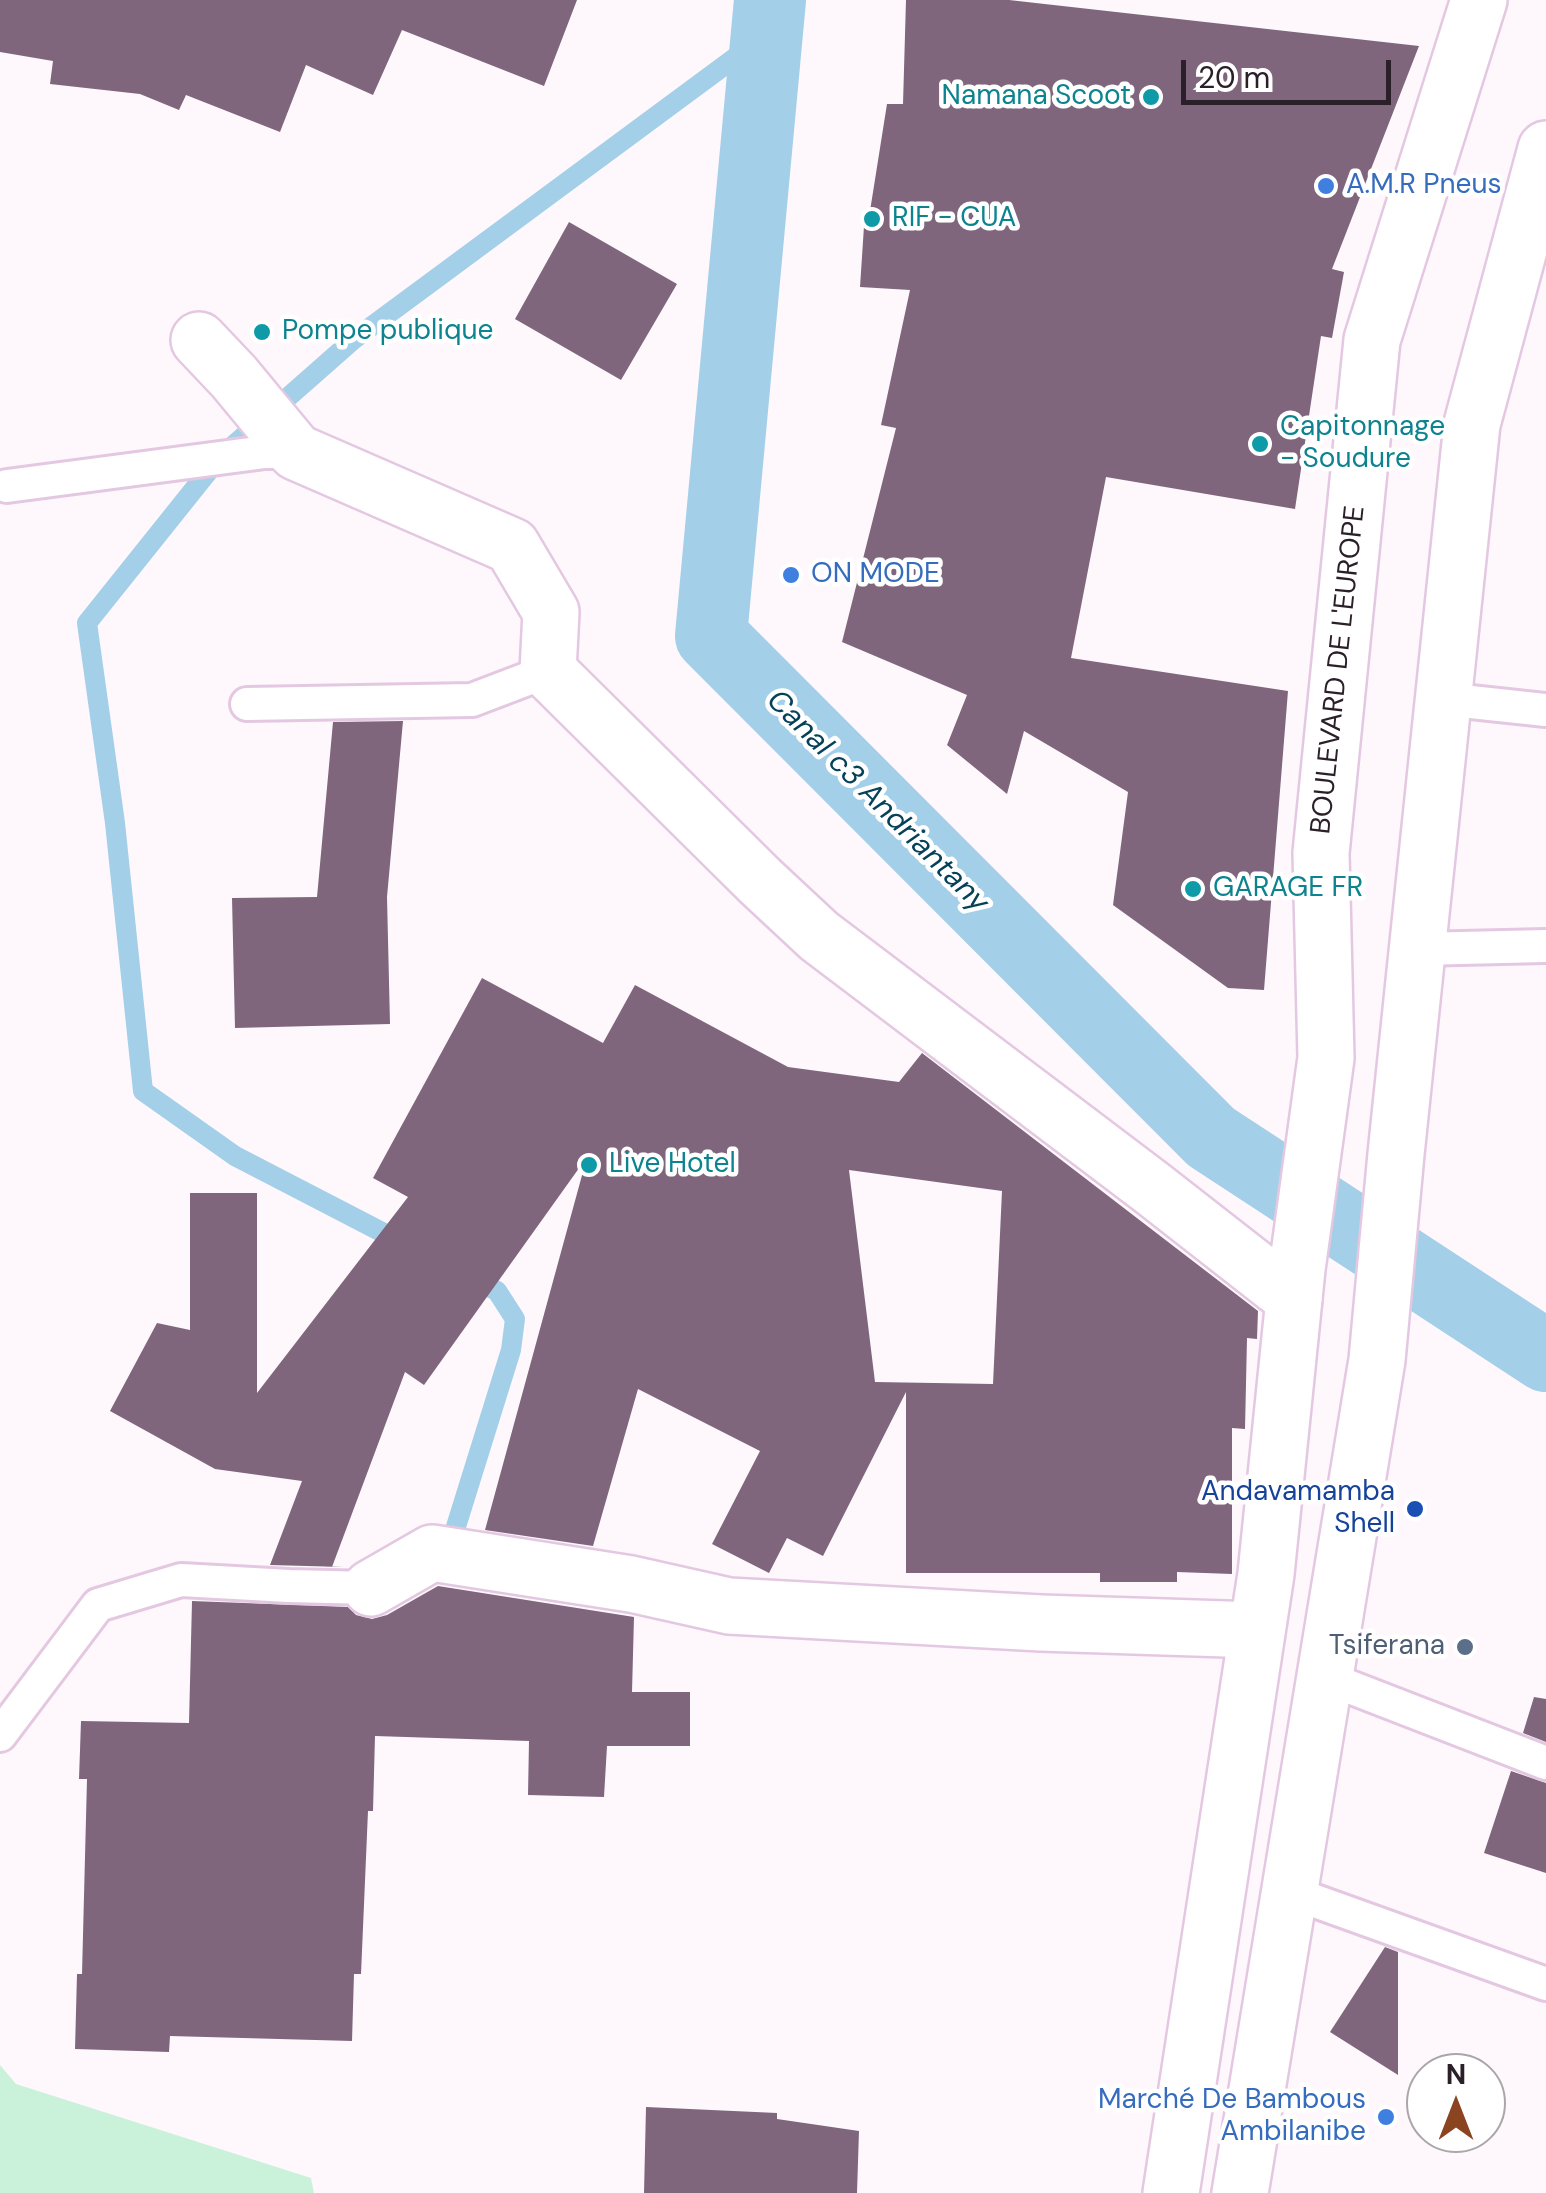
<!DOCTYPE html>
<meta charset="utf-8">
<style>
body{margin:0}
#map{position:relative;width:1546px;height:2193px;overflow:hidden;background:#fef8fd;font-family:"DM Sans",sans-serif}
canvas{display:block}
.north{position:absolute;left:1406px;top:2053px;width:100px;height:100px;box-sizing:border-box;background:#fff;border:2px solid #aaa6aa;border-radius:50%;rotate:0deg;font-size:28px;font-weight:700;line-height:40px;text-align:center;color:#2b202a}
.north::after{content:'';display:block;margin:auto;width:35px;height:45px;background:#8a441f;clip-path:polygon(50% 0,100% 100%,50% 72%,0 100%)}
.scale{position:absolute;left:1181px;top:60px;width:210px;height:45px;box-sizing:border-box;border:5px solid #2b202a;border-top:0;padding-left:12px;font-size:30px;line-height:35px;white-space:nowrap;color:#2b202a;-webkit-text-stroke:8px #fff;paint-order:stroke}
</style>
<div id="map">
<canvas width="1546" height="2193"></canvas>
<div class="north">N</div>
<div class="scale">20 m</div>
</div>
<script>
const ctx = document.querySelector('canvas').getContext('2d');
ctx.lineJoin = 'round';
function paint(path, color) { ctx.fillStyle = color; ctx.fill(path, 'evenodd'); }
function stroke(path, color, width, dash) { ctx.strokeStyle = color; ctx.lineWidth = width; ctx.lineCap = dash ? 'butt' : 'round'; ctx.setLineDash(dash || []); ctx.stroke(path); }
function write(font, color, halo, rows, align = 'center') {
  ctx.font = font + ' "DM Sans",sans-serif'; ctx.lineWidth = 9; ctx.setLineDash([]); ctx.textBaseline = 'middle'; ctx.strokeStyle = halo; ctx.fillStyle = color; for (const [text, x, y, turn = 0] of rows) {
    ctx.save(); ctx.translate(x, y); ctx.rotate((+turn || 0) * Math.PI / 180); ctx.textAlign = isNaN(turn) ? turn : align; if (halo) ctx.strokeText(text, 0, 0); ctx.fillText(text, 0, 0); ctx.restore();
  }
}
const green = new Path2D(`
 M0,2065L16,2084L311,2178L314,2193H0Z`);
const stream = new Path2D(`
 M403,1243L235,1156L143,1091L115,823L87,623L219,458L353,340L767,34
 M454,1533L511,1350L515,1319L497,1291L469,1277`);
const canal = new Path2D(`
 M770,0L711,636L1211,1137L1546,1356`);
const building = new Path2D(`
 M0,0H577L544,86L402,30L373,95L306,65L280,132L186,95L179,110L140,94L50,84L53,61L0,52Z
 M906,0H1009L1419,46L1332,269L1344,272L1332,338L1321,336L1295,509L1106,477L1071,658L1288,691L1264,990L1228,988L1113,905L1128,792L1024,731L1007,794L947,745L967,695L842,642L896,428L881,425L910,290L860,287L865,211H870L887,104H903Z
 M569,222L677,284L621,380L515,319Z
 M403,721L387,897L390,1024L235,1028L232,898L317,897L333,722Z
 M482,978L603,1043L635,985L788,1067L899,1082L922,1053L1258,1311L1257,1339L1247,1338L1245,1429L1232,1428V1574L1177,1572V1582H1100V1573H906V1392L823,1556L787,1538L769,1573L712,1544L760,1451L638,1389L593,1546L485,1530L587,1157L424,1385L405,1372L332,1567H344L270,1565L302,1481L215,1469L110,1411L157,1323L190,1330V1193H257V1393L408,1197L373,1178ZM849,1170L1002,1191L993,1384L875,1382Z
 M438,1586L634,1617L632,1692H690V1746H607L604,1797L528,1795L529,1741L375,1736L373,1811H368L361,1974H354L352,2041L170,2036L169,2052L75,2049L77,1974H82L87,1779H79L81,1721L189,1723L192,1601L348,1607L356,1615L372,1619L387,1615Z
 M1534,1697L1546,1699V1742L1523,1733Z
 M1511,1771L1546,1783V1873L1484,1853Z
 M1385,1947L1398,1952V2075L1330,2032Z
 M646,2107L777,2113V2119L859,2131L857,2193H644Z`);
const lane = new Path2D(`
 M7,486L265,452H296
 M1443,699L1546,710
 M247,704L472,700L548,671
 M1418,949L1546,946
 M1324,1677L1546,1763
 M0,1735L98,1605L181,1580L289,1586L371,1588
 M1290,1892L1546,1984`);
const street = new Path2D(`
 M199,340L234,377L296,452L512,546L551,612L548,671L760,881L819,936L1152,1188L1294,1299
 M371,1588L432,1553L631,1584L729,1606L1041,1623L1257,1630`);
const secondary = new Path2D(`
 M1171,2193L1266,1574L1297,1269L1326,1058L1321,853L1372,340L1479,0
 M1240,2193L1377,1360L1396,1154L1472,424L1546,149`);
const markers = [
 [1151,97,10,"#0f9aa8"],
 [1326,186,10,"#3f7fe0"],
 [872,219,10,"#0f9aa8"],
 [262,332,10,"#0f9aa8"],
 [1260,444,10,"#0f9aa8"],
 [791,575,10,"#3f7fe0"],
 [1193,889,10,"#0f9aa8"],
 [589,1165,10,"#0f9aa8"],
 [1415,1509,10,"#1a4fb4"],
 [1465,1647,10,"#5c6f8a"],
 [1386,2117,10,"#3f7fe0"]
];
const cultureNames = [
 ["Namana Scoot",1131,97,"right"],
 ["RIF - CUA",892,219],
 ["Pompe publique",282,332],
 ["Capitonnage",1280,428],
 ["- Soudure",1280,460],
 ["GARAGE FR",1213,889],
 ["Live Hotel",609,1165]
];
const shopNames = [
 ["A.M.R Pneus",1346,186],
 ["ON MODE",811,575],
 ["Marché De Bambous",1366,2101,"right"],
 ["Ambilanibe",1366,2133,"right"]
];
const streetNames = [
 ["BOULEVARD DE L'EUROPE",1339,670,-84]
];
const transitNames = [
 ["Andavamamba",1395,1493],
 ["Shell",1395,1525]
];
const serviceNames = [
 ["Tsiferana",1445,1647]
];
const waterNames = [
 ["Canal c3 Andriantany",877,802,45]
];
paint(green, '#caf1d9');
stroke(stream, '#a4cfe8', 20);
stroke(canal, '#a4cfe8', 72);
paint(building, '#7f667d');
stroke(lane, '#e4c8e2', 38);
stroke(street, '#e4c8e2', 60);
stroke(secondary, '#e4c8e2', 60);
stroke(lane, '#fff', 32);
stroke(street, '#fff', 55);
stroke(secondary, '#fff', 55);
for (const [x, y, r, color] of markers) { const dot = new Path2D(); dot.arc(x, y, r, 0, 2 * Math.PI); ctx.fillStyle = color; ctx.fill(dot); stroke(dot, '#fff', 4); }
write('28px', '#0d838f', '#fff', cultureNames, 'left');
write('28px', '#366cbe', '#fff', shopNames, 'left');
write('28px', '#2b202a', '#fff', streetNames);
write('28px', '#164399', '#fff', transitNames, 'right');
write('28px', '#4e5e75', '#fff', serviceNames, 'right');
write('italic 30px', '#054159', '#fff', waterNames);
</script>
